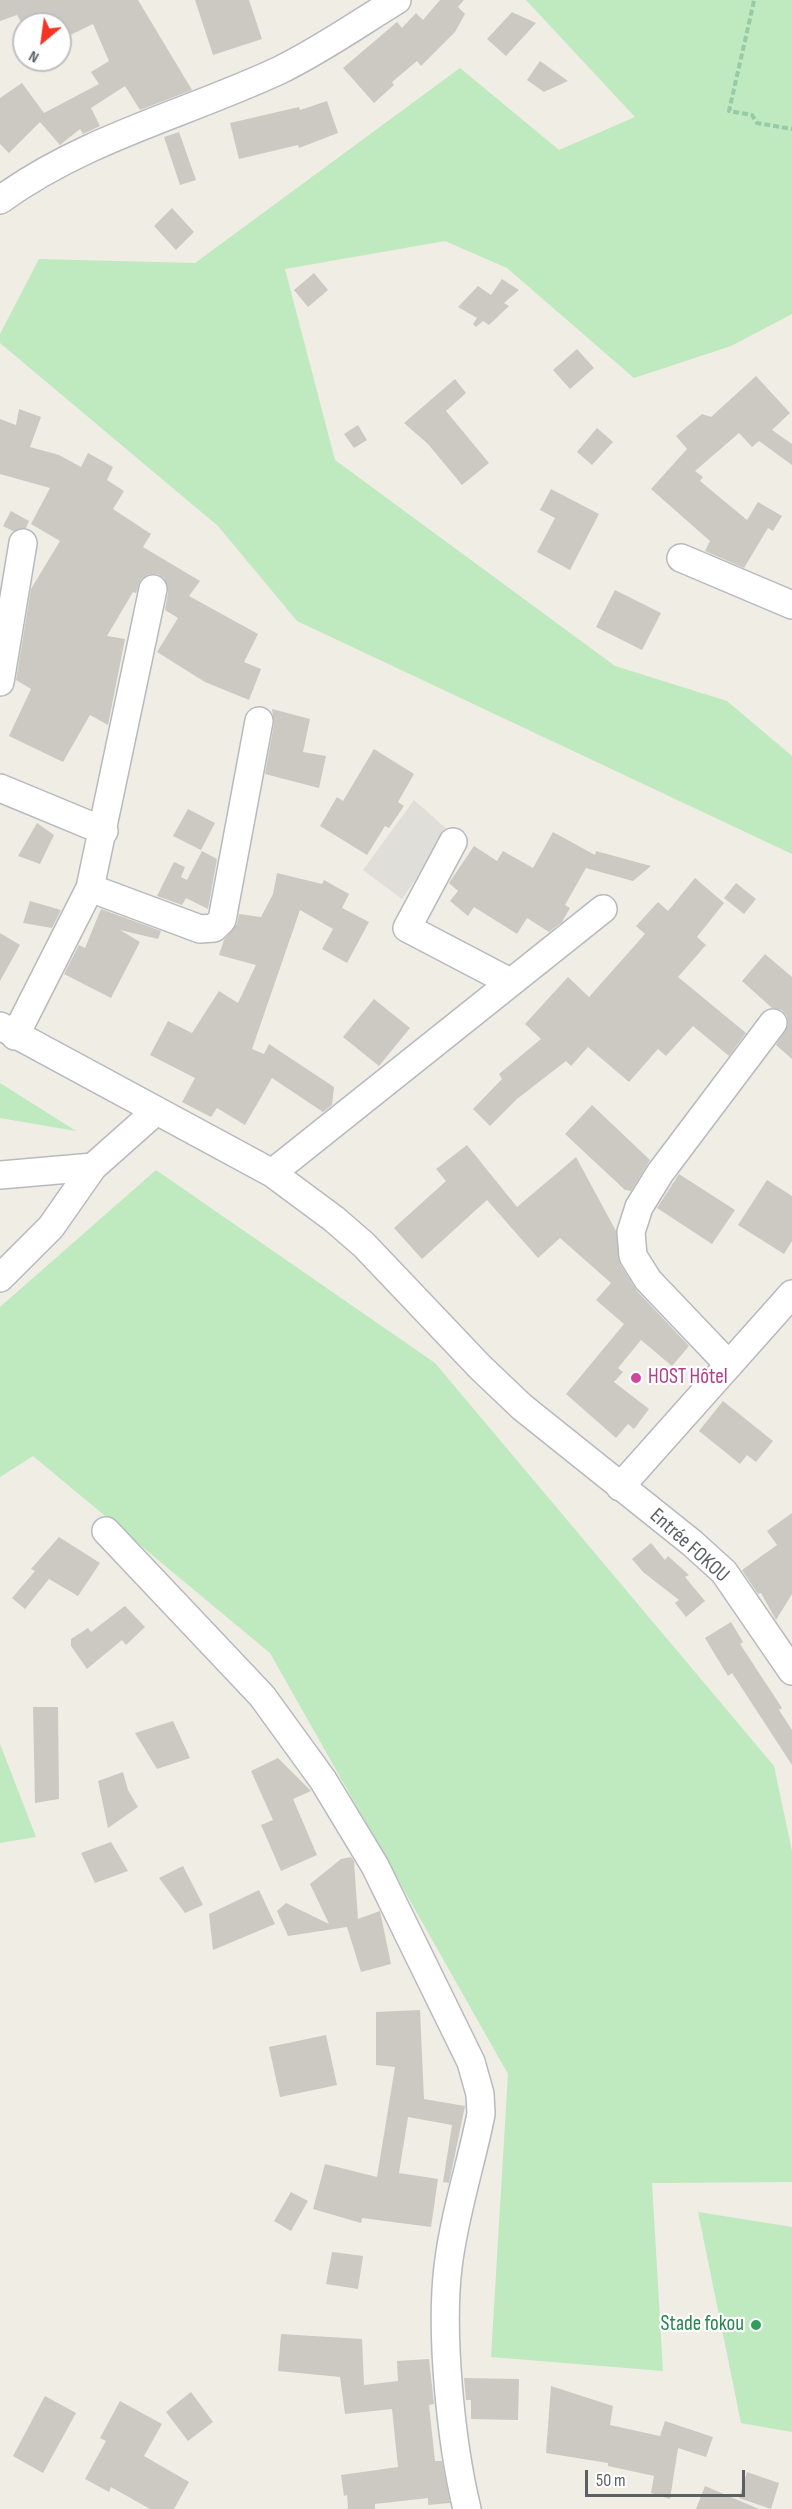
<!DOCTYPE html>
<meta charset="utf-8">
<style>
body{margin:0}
#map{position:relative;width:792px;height:2509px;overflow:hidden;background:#efede4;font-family:"Sofia Sans Condensed",sans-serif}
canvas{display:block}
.north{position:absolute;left:12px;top:12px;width:60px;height:60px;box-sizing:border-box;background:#fff;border:2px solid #bebfc1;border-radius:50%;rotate:209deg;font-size:16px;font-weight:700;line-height:24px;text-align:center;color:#5c6065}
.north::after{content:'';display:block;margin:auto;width:21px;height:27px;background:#f53424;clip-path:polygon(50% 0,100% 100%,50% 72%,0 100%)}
.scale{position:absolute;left:585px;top:2470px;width:160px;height:27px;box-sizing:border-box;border:3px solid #5c6065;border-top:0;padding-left:8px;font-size:18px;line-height:21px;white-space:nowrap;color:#5c6065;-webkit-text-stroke:4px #fff;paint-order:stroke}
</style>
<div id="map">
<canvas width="792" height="2509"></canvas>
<div class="north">N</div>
<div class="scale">50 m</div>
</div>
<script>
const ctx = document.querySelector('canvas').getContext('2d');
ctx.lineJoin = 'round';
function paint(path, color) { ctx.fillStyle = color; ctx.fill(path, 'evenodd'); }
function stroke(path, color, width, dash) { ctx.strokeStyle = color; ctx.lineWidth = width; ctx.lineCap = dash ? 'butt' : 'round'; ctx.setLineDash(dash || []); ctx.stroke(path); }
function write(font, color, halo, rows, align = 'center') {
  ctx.font = font + ' "Sofia Sans Condensed",sans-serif'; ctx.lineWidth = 4.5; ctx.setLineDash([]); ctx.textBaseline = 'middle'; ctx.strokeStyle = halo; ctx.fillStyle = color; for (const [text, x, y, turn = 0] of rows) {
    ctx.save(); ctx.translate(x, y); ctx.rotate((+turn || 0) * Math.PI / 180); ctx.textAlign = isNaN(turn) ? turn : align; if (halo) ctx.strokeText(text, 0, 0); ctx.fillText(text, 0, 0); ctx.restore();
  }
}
const industrial = new Path2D(`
 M414,800L449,831L402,899L363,870Z`);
const green = new Path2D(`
 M526,0H792V314L731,346L634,378L507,268L445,241L285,269L335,460L615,666L727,701L792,756V854L297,621L218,526L0,343V334L39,259L195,263L460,68L559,150L635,117Z
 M0,1083L76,1131L0,1118Z
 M156,1170L435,1363L774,1766L792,1851V2182L652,2183L663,2371L491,2357L508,2074L270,1653L33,1456L0,1477V1307Z
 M0,1744L36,1837L0,1843Z
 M698,2212L792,2227V2432L741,2423Z`);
const building = new Path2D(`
 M0,0H138L192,90L140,110L125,86L91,108L100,126L83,134L80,129L60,145L40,122L9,153L0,144V98L22,83L44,113L99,84L91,72L109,61L93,24L60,40V24H22L17,15L0,21Z
 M195,0H249L262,39L213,55Z
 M440,0H464L458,7L465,14L455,32L421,66L417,61L392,82L394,85L374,103L343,68L397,22L402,28L416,13L423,20Z
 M512,12L536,23L506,56L487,39Z
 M540,61L568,81L544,92L527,80Z
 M327,101L338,133L299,148L298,145L239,159L230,123L299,107L300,110Z
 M179,132L196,180L180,185L164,137Z
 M172,208L194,232L176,250L154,226Z
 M314,273L328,290L308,307L294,290Z
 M502,279L519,290L504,303L509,306L489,325L483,321L476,327L473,324L477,318L458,307L478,286L491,295Z
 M577,349L594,368L570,389L553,370Z
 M756,376L790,413L772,430L792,444V465L759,441L752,447L739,433L695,471L703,477L700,481L747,520L758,502L782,516L773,531L768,528L744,568L705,551L710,541L651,489L687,449L676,436L702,414L711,417Z
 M455,379L466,393L446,411L489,463L462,485L428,444L404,423Z
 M19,409L41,417L30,447L59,455L81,467L88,453L113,467L107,480L124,491L113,509L151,534L143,547L200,581L189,596L258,634L244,662L261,669L249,700L205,682L157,652L178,618L165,610L168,592L164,578L157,574H149L141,579L136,593L133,592L107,636L125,639L108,725L90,715L63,762L9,736L31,689L16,680L31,589L60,541L31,524L50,488L0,474V419L16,425Z
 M358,425L367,440L354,448L344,434Z
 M597,428L613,442L592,465L577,452Z
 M551,489L599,514L570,570L537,552L555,518L540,510Z
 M11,511L29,521L26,528L13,531L3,526Z
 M615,590L661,613L642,650L596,627Z
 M272,709L310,719L303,752L326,756L319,788L265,774L274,724Z
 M374,749L414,774L398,802L404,806L389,828L385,826L367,855L320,826L337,797L343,801Z
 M188,809L215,823L201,850L173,836Z
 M37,823L54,835L40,864L18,856Z
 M553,832L595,855L596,851L651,866L633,881L586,868L565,905L570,908L562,922L549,932L527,918L517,934L474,907L468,916L450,901L458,891L449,883L474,846L497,861L503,851L533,868Z
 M202,851L217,859L208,909L186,898L182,905L157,896L174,862L185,867L181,877L187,880Z
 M277,873L322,884L324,880L349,894L342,908L369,922L347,963L322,949L333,929L300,910L252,1049L264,1054L269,1044L334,1087L332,1105L323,1112L272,1078L245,1125L217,1108L211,1117L182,1102L195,1078L150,1055L168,1021L192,1033L219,991L238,1003L256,965L219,955L224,940L237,924L239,914L261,917L273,894Z
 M695,878L724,903L697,937L706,945L678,977L746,1033L729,1056L693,1026L666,1056L658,1049L629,1082L588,1047L571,1066L566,1061L517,1099L490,1126L473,1109L502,1079L499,1074L541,1039L525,1024L568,977L589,997L645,934L636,926L658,902L668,911Z
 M736,883L756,899L744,914L724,898Z
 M30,901L61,910L52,928L23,923Z
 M101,909L161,931L158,939L120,930L140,942L111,998L64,974L79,945L85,948Z
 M0,933L20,945L0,981Z
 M765,954L792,977V1059L776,1045L788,1025L787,1016L782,1010L772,1008L742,981Z
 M374,999L410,1028L379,1066L343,1037Z
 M592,1105L650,1160L631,1191L625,1190L565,1134Z
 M467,1145L517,1207L576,1157L616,1231L620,1264L637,1291L689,1346L672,1366L641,1340L618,1368L623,1372L614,1382L649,1409L634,1429L628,1424L616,1438L566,1394L624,1324L596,1300L611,1283L560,1238L538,1258L487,1200L422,1259L394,1228L446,1181L436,1169Z
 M679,1174L735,1210L712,1244L657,1208Z
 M767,1180L792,1196V1241L784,1254L738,1225Z
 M723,1401L773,1441L756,1462L747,1455L740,1464L699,1431Z
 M792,1513V1594L776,1620L761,1593L758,1594L742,1570L777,1545L767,1531Z
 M59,1537L100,1563L78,1596L49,1579L25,1609L12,1598L35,1571L31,1569Z
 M651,1543L665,1560L668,1556L689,1575L685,1577L705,1601L686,1617L675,1603L679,1600L643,1572L632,1559Z
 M125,1606L145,1627L126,1645L122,1640L87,1669L71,1646V1639L88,1628L91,1632Z
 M731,1622L743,1642L740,1644L782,1708L779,1710L792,1730V1765L732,1673L728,1676L705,1638Z
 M33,1707H58L59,1799L35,1803Z
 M173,1721L190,1758L157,1769L135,1733Z
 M278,1758L311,1791L293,1799L317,1855L281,1871L261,1825L273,1820L251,1771Z
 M123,1772L128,1790L138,1807L108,1828L98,1781Z
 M111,1842L128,1871L95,1883L81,1853Z
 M351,1857L354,1861L358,1919L380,1911L391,1964L361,1972L347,1927L288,1936L277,1911L286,1903L329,1924L310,1884L341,1859Z
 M183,1866L203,1905L185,1913L159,1878Z
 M259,1890L275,1924L213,1950L209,1914Z
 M420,2010L424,2099L465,2106L449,2183L443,2182L452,2125L408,2117L399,2173L438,2179L431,2227L362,2218L361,2223L313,2209L325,2164L377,2177L395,2067L376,2065V2012Z
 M326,2035L337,2085L280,2097L269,2047Z
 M291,2192L308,2201L291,2231L274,2221Z
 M332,2252L363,2256L358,2289L326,2284Z
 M281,2334L362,2339L364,2385L398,2381L397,2361L429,2359L434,2404L429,2405L435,2461H442L450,2503L428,2505V2498L375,2504V2509H348L347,2495L344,2496L341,2475L398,2467L392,2409L345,2414L340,2377L278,2371Z
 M464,2378L519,2379L518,2420L471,2419V2400H466Z
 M551,2386L613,2406L610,2425L660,2436L665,2421L713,2437L706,2457L678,2448L670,2499L651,2493L654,2476L608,2466V2463L546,2453Z
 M191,2392L213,2422L188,2441L166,2412Z
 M45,2396L76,2413L43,2473L13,2456Z
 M120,2401L162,2424L144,2456L189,2482L174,2509H150L111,2487L109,2492L85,2479L106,2441L100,2438Z
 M747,2472L779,2483L771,2509L739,2498Z
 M705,2486L759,2509H696Z`);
const path = new Path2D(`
 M754,1L729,111L752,115L757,123L792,129`);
const minor = new Path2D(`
 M0,200C85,138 186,114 280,70C321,50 358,24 397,0
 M681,558L792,605
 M0,682L23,543
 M0,788L104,831
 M453,842L407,928L510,982
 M90,888L200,929L214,928L222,920L259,721
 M0,1026L272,1173L334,1219L364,1245L480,1367L522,1407L692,1543L724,1572L792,1671
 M15,1036L90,888L153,589
 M272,1173L603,909
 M0,1175L93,1167
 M0,1278L51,1227L93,1167L156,1111
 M729,1365L648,1280L633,1256L631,1232L639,1207L660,1173L773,1023
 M620,1487L792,1294
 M106,1531L262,1696L323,1780L375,1866L471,2062L480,2094L481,2114C471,2165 454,2215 448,2267C440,2334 451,2443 467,2509`);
const markers = [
 [636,1378,6,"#d1479c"],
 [756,2325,6,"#2e9e5b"]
];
const hotelNames = [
 ["HOST Hôtel",648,1378]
];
const streetNames = [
 ["Entrée FOKOU",689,1546,42]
];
const leisureNames = [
 ["Stade fokou",744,2325]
];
paint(industrial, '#e0ded8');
paint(green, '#bfe9be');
paint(building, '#ccc9c3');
stroke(minor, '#b6babf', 30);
stroke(path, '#97caa6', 4, [6, 3]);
stroke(minor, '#fff', 27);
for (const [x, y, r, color] of markers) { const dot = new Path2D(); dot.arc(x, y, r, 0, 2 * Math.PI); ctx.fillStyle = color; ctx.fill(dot); stroke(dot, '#fff', 2); }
write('21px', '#b23c85', '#fff', hotelNames, 'left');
write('21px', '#5c6065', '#fff', streetNames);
write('21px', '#27864d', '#fff', leisureNames, 'right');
</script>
